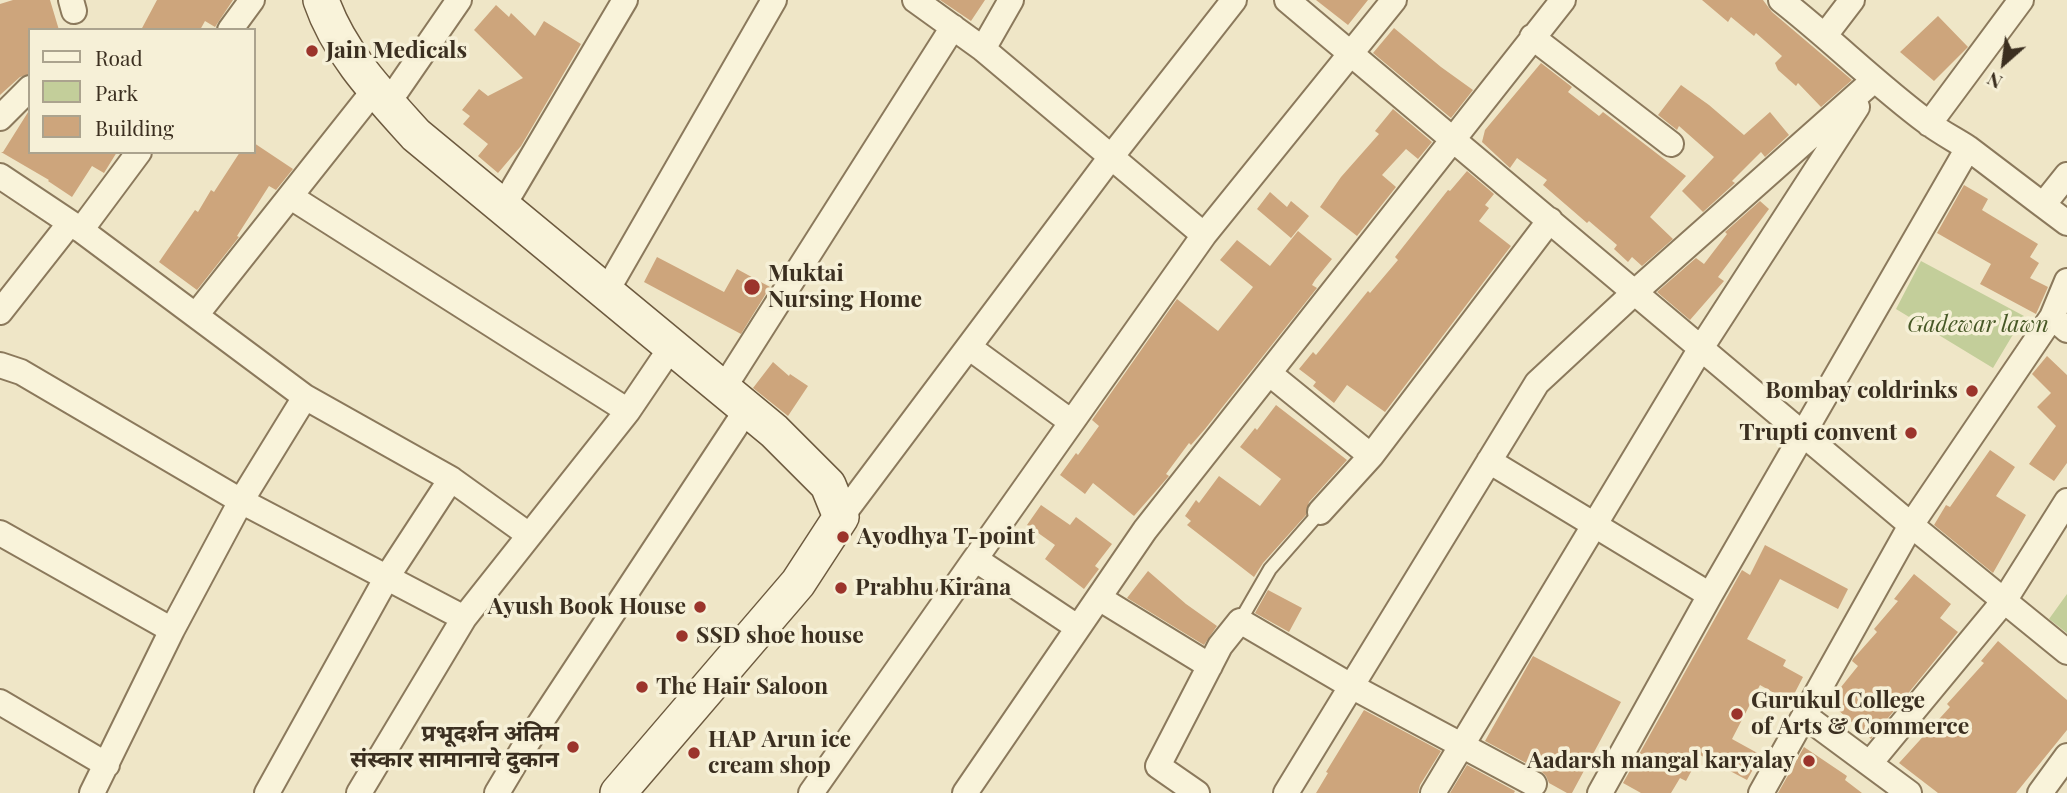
<!DOCTYPE html>
<meta charset="utf-8">
<style>
body{margin:0}
#map{position:relative;width:2067px;height:793px;overflow:hidden;background:#efe6c7;font-family:"Playfair Display",serif}
canvas{display:block}
.legend{position:absolute;left:28px;top:28px;width:228px;height:126px;box-sizing:border-box;background:#f6f0d7;border:2px solid #aba38e;margin:0;padding:9px 12px;list-style:none;font-size:21px;color:#3b2f20}
.legend li{display:flex;align-items:center;gap:14px;height:35px}
.legend b{width:35px;border:2px solid #aba38e}
.north{position:absolute;left:1969px;top:28px;width:70px;height:70px;-webkit-text-stroke:5px #f6f0d7;paint-order:stroke;rotate:208deg;font-size:19px;font-weight:700;line-height:28px;text-align:center;color:#3b2f20}
.north::after{content:'';display:block;margin:auto;width:24px;height:32px;background:#3b2f20;clip-path:polygon(50% 0,100% 100%,50% 72%,0 100%)}
</style>
<div id="map">
<canvas width="2067" height="793"></canvas>
<ul class="legend">
<li><b style="height:9px;background:#f9f3da"></b>Road</li>
<li><b style="height:19px;background:#c3ce9a"></b>Park</li>
<li><b style="height:19px;background:#cda57c"></b>Building</li>
</ul>
<div class="north">N</div>
</div>
<script>
const ctx = document.querySelector('canvas').getContext('2d');
ctx.lineJoin = 'round';
function paint(path, color) { ctx.fillStyle = color; ctx.fill(path, 'evenodd'); }
function stroke(path, color, width, dash) { ctx.strokeStyle = color; ctx.lineWidth = width; ctx.lineCap = dash ? 'butt' : 'round'; ctx.setLineDash(dash || []); ctx.stroke(path); }
function write(font, color, halo, rows, align = 'center') {
  ctx.font = font + ' "Playfair Display","Noto Sans Devanagari",serif'; ctx.lineWidth = 7; ctx.setLineDash([]); ctx.textBaseline = 'middle'; ctx.strokeStyle = halo; ctx.fillStyle = color; for (const [text, x, y, turn = 0] of rows) {
    ctx.save(); ctx.translate(x, y); ctx.rotate((+turn || 0) * Math.PI / 180); ctx.textAlign = isNaN(turn) ? turn : align; if (halo) ctx.strokeText(text, 0, 0); ctx.fillText(text, 0, 0); ctx.restore();
  }
}
const green = new Path2D(`
 M1921,261L2024,316L1993,368L1896,309Z
 M2067,594V633L2049,619Z`);
const building = new Path2D(`
 M13,0H50L59,30H30V74L20,77L0,95V4Z
 M157,0H233L215,27L205,21L200,30H141Z
 M940,0H985L971,21Z
 M1316,0H1368L1348,25Z
 M1702,0H1763L1772,12L1852,80L1821,107L1798,83L1796,86L1778,70L1775,63L1782,56L1756,33L1754,36L1731,17L1728,22Z
 M496,5L509,17L511,13L535,36L544,21L581,44L521,146L498,173L478,156L488,144L463,124L470,116L462,110L479,89L488,96L523,78L474,30Z
 M1938,16L1968,47L1934,81L1900,52Z
 M1394,28L1441,67L1473,90L1451,118L1373,53Z
 M1541,63L1572,87L1568,92L1599,116L1603,112L1686,176L1650,217L1673,239L1642,266L1632,257L1628,262L1614,249L1617,245L1589,221L1587,223L1543,185L1547,180L1517,158L1510,168L1482,142L1485,130Z
 M1681,85L1709,105L1744,135L1770,112L1789,135L1765,157L1761,152L1732,181L1735,183L1703,212L1682,191L1714,157L1679,126L1677,130L1658,115Z
 M30,109V152H117L104,173L92,166L72,197L48,181L49,180L1,152H3Z
 M1393,109L1432,142L1418,159L1406,149L1382,175L1396,187L1357,236L1320,207L1341,177L1379,134L1375,131Z
 M254,143L293,169L276,190L269,186L237,236L239,237L197,290L159,262L195,210L198,212L211,190L214,192L240,152H254Z
 M1467,171L1494,194L1485,205L1489,208L1479,221L1511,246L1385,412L1347,385L1334,403L1313,386L1316,382L1299,369L1313,352L1316,355L1368,291L1370,293L1398,260L1395,257L1448,190L1450,191Z
 M1964,185L1988,199L1982,210L2038,244L2030,257L2039,263L2030,278L2048,287L2036,314L1980,284L1991,264L1937,233Z
 M1270,192L1287,207L1291,201L1309,216L1291,238L1257,209Z
 M1760,201L1769,209L1718,277L1724,281L1690,320L1657,292L1696,258L1704,264L1727,234L1725,232Z
 M1298,231L1332,259L1315,280L1312,285L1317,288L1205,429L1191,445L1189,443L1166,474L1169,476L1134,516L1093,483L1085,494L1060,475L1076,453L1078,455L1099,426L1092,420L1177,299L1218,331L1253,287L1220,260L1237,240L1270,266Z
 M657,257L724,292L737,269L770,287L741,334L644,282Z
 M2047,356L2067,375V463L2054,481L2029,464L2056,426L2037,407L2051,393L2032,374Z
 M773,362L789,376L790,374L808,386L788,416L753,388Z
 M1276,405L1347,460L1309,502L1306,515L1263,563L1254,577L1187,525L1191,521L1185,516L1196,500L1199,503L1219,476L1260,506L1281,479L1240,447L1255,428L1257,430Z
 M1990,450L2015,467L1996,496L2026,515L1993,573L1934,525L1946,505L1950,507Z
 M1041,505L1070,525L1076,517L1112,544L1095,566L1099,569L1084,589L1045,559L1055,545L1027,525Z
 M1765,545L1848,589L1838,609L1780,579L1747,639L1786,660L1783,666L1803,677L1790,702L1760,685L1732,739L1761,755L1747,780L1700,755L1686,781L1680,778L1671,793H1641L1623,783L1742,570L1750,575Z
 M1148,571L1186,604L1217,626L1204,645L1127,598Z
 M1914,574L1951,604L1940,618L1958,632L1871,739L1829,702L1858,666L1852,661L1853,659L1877,632L1874,629L1898,601L1894,599Z
 M1268,590L1302,608L1289,632L1255,613Z
 M1998,641L2067,700V730L2016,793H1938L1899,763L1950,707L1947,704L1984,663L1981,661Z
 M1533,656L1621,702L1572,793H1567L1549,783L1546,776L1541,771L1485,741Z
 M1364,710L1441,751L1420,785L1418,793H1316L1328,773L1326,772Z
 M1804,747L1847,776L1845,780L1862,793H1778Z
 M1467,765L1515,791L1514,793H1450Z`);
const service = new Path2D(`
 M1240,621L1270,569L1320,512`);
const minor = new Path2D(`
 M71,0L74,11
 M915,0L983,49L1204,235
 M1287,0L1911,525L1761,793
 M230,30L252,0
 M1826,34L1852,0
 M1532,37L1671,144
 M983,49L1011,0
 M388,103L459,0
 M0,118L30,88
 M1929,124L2021,0
 M1968,148L2043,205
 M2067,175L2043,205L2067,223
 M0,176L81,230L305,397L451,479L387,577L267,793
 M291,197L628,411
 M503,206L625,0
 M81,230L139,152
 M606,292L774,0
 M0,312L70,223
 M196,315L376,88
 M2052,317L2067,281
 M2067,330L2052,317L1911,525L2067,652
 M970,348L1070,421
 M0,365L21,372L241,501L464,618
 M1270,374L1371,456L1550,220
 M723,389L953,27
 M1489,461L1710,595
 M451,479L529,535
 M1320,512L1371,456
 M841,517L1111,157L1234,0
 M0,533L172,630
 M975,559L1204,235L1394,0
 M1099,598L1210,666
 M0,702L107,765
 M1805,716L1909,793
 M1870,763L2004,601L2067,501
 M92,793L172,630L241,501L305,397
 M359,793L464,618L628,411L672,346
 M497,793L525,746L747,409
 M811,793L975,559L1077,627
 M965,793L1145,530L1563,0
 M1197,793L1158,766L1220,646L1240,621L1351,686L1534,784
 M1286,793L1537,383L1635,292L1874,80
 M1433,793L1701,348L1857,107
 M1600,793L1710,595L1968,148C1954,139 1940,132 1927,122C1876,84 1831,39 1781,0
 M2040,793L2067,756`);
const secondary = new Path2D(`
 M321,0C339,53 379,94 416,135L774,431L828,485L841,517L798,583L618,793`);
const markers = [
 [312,51,7,"#9b342b"],
 [752,287,9,"#9b342b"],
 [1972,391,7,"#9b342b"],
 [1911,433,7,"#9b342b"],
 [843,537,7,"#9b342b"],
 [841,588,7,"#9b342b"],
 [700,607,7,"#9b342b"],
 [682,636,7,"#9b342b"],
 [642,687,7,"#9b342b"],
 [1737,714,7,"#9b342b"],
 [573,747,7,"#9b342b"],
 [694,753,7,"#9b342b"],
 [1809,761,7,"#9b342b"]
];
const poiNames = [
 ["Jain Medicals",326,51],
 ["Muktai",768,274],
 ["Nursing Home",768,300],
 ["Bombay coldrinks",1958,391,"right"],
 ["Trupti convent",1897,433,"right"],
 ["Ayodhya T-point",857,537],
 ["Prabhu Kirana",855,588],
 ["Ayush Book House",686,607,"right"],
 ["SSD shoe house",696,636],
 ["The Hair Saloon",656,687],
 ["Gurukul College",1751,701],
 ["of Arts & Commerce",1751,727],
 ["प्रभूदर्शन अंतिम",559,734,"right"],
 ["संस्कार सामानाचे दुकान",559,760,"right"],
 ["HAP Arun ice",708,740],
 ["cream shop",708,766],
 ["Aadarsh mangal karyalay",1795,761,"right"]
];
const parkNames = [
 ["Gadewar lawn",1978,325]
];
paint(green, '#c3ce9a');
paint(building, '#cda57c');
stroke(service, '#8b795c', 16);
stroke(minor, '#8b795c', 28);
stroke(secondary, '#6d5a3f', 38);
stroke(service, '#f9f3da', 12);
stroke(minor, '#f9f3da', 24);
stroke(secondary, '#f9f3da', 35);
for (const [x, y, r, color] of markers) { const dot = new Path2D(); dot.arc(x, y, r, 0, 2 * Math.PI); ctx.fillStyle = color; ctx.fill(dot); stroke(dot, '#f6f0d7', 2.5); }
write('bold 23px', '#3b2f20', '#f6f0d7', poiNames, 'left');
write('italic 23px', '#475826', '#f6f0d7', parkNames);
</script>
